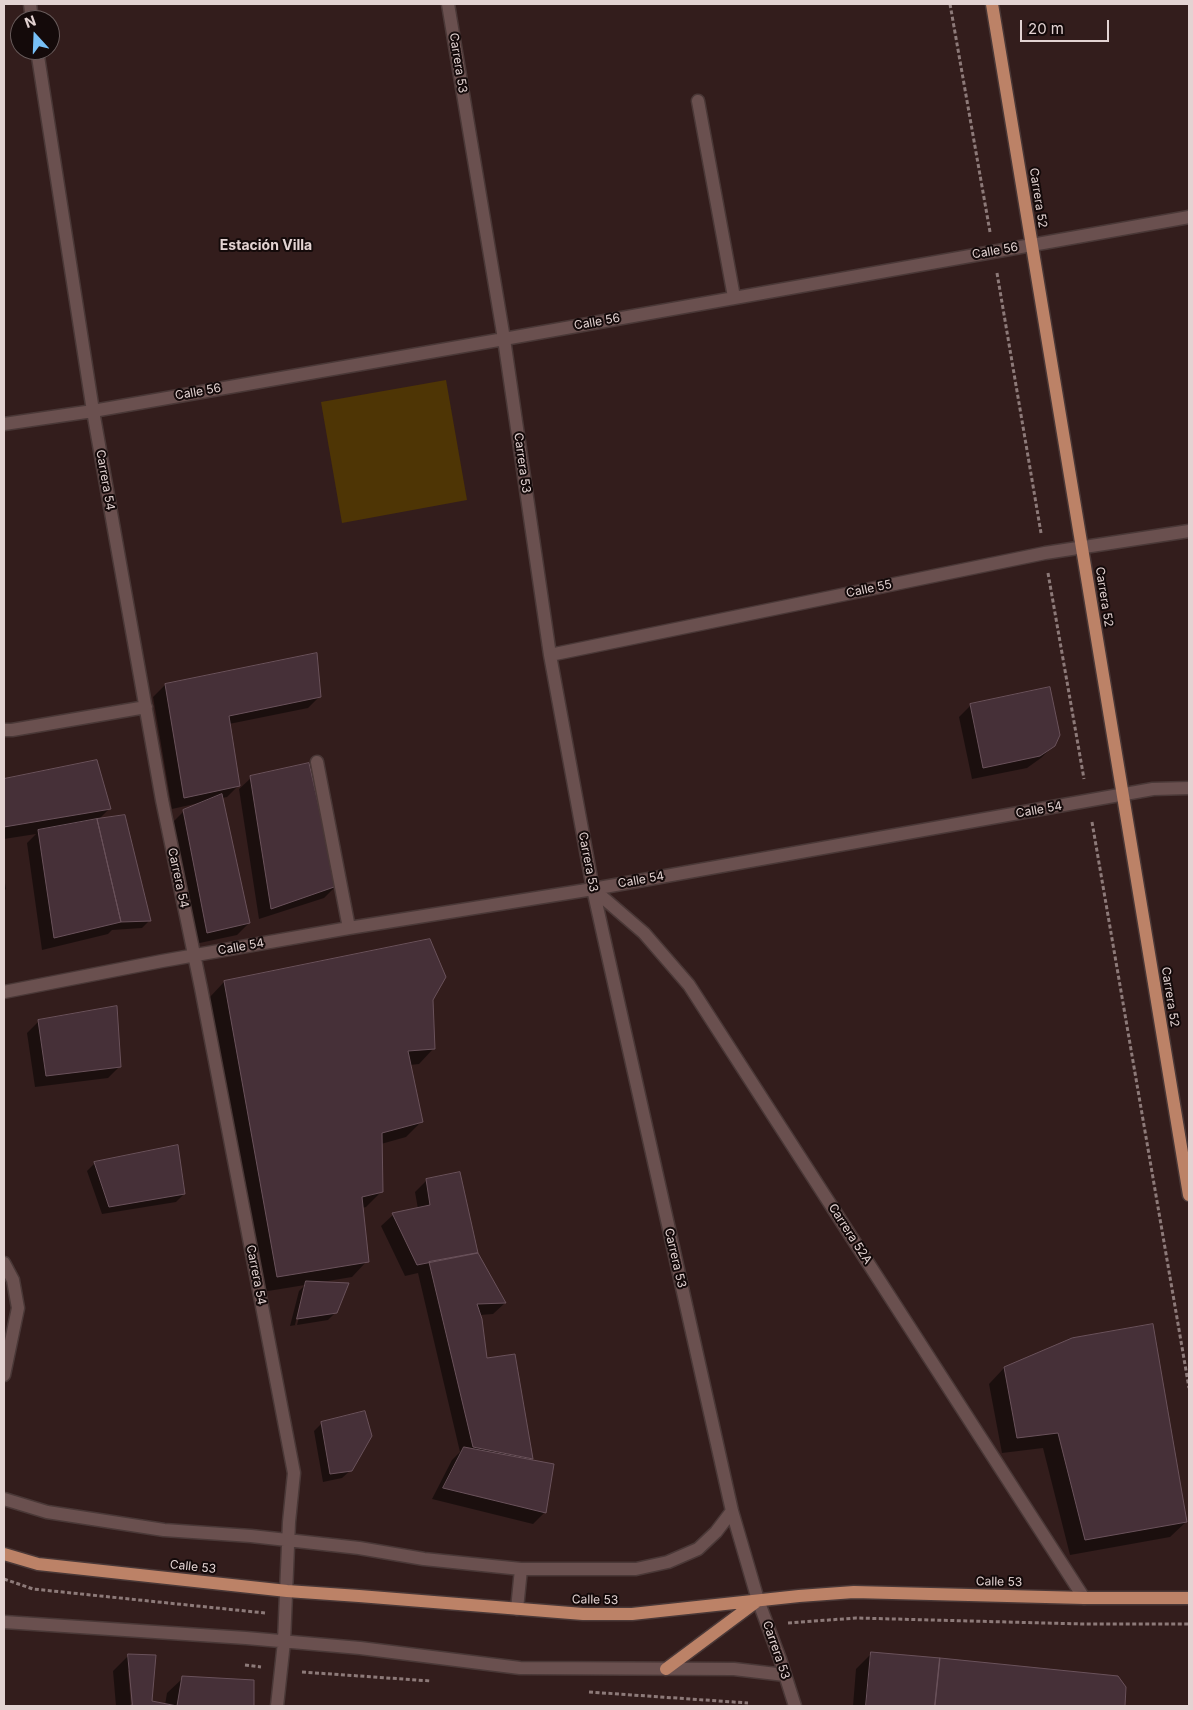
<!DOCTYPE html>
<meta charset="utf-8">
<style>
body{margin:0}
#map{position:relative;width:1193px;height:1710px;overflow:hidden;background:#331d1c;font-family:Inter,sans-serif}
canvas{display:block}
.frame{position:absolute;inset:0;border:5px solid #e3d3d2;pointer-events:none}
.north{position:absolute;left:10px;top:10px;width:50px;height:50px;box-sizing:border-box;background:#140a0a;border:1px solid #675a5a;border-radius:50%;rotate:340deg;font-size:14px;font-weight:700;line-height:20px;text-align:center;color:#e3d3d2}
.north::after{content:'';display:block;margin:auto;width:18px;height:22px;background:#77c0f7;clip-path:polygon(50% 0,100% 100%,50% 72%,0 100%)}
.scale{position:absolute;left:1020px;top:20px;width:89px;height:22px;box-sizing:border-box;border:2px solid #e3d3d2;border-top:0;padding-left:6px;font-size:15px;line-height:18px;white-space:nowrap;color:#e3d3d2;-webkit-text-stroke:4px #140a0a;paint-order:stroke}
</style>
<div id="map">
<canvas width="1193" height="1710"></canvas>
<div class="frame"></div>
<div class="north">N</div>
<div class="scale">20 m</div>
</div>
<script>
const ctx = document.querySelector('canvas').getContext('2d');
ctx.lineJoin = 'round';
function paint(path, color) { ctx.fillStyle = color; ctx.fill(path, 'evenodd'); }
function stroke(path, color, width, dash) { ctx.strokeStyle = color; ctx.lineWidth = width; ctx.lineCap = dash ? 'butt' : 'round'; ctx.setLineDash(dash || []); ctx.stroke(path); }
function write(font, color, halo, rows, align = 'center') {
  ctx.font = font + ' Inter,sans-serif'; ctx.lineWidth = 4; ctx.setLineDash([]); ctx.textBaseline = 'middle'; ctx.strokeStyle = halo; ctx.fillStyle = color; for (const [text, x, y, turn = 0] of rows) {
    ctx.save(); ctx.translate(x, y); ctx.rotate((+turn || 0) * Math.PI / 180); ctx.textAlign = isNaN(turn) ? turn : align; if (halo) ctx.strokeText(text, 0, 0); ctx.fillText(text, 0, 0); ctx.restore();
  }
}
const green = new Path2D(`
 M446,380L467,500L342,523L321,402Z`);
const shadow = new Path2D(`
 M165,685L320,696L308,708L229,724L239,785L227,797L222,798L249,923L237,935L195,944L172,823L184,811L199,805V803L172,809L153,697Z
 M971,705L1054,745L1041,758L1027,768L972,779L959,717Z
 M96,761L109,809L98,820L150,920L142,928L112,930L108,934L42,950L27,843L36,834L4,839V781Z
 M251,778L336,886L324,898L259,919L239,789Z
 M4,877L6,889L4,891Z
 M429,941L434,1048L419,1064L410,1065L422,1121L406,1137L381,1144L382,1191L366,1207L362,1208L367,1261L352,1277L322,1282L336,1312L328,1320L297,1325L306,1289H303L295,1325H296L290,1326L299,1291L305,1285L262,1292L209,998L224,982Z
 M39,1021L120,1066L108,1078L35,1087L27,1033Z
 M95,1163L184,1194L176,1202L102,1214L87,1171Z
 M427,1180L477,1254L505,1303L493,1314L480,1315L486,1359L532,1459L530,1461L545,1512L533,1524L432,1499L452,1460L460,1452L418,1273L405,1276L381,1226L393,1215L418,1209L415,1192Z
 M1004,1368L1186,1522L1170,1537L1070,1555L1043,1448L1002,1453L989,1384Z
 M321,1424L351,1470L342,1478L323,1482L314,1431Z
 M872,1653L1125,1688L1123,1706H853L856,1669Z
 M128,1656H155L150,1702L165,1705L167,1693L183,1678L252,1682L253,1706H134L130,1670H128L131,1706H116L113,1671Z`);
const building = new Path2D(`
 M317,653L321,697L229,716L240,786L184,798L165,684Z
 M1050,687L1060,735L1055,746L1040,756L983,768L970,704Z
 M97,760L111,809L4,827V779Z
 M309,763L337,886L271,909L250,776Z
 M222,794L250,923L207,933L183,810Z
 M125,815L151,921L121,922L97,819Z
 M97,819L121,922L54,938L38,830Z
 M430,939L446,977L433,1000L435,1049L408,1051L423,1122L382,1133L383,1192L362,1197L369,1262L277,1277L224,981Z
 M117,1006L121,1067L46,1076L38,1020Z
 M178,1145L185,1194L109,1207L94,1162Z
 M460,1172L478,1253L417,1265L392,1213L430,1205L426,1179Z
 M478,1253L506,1303L477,1304L482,1319L487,1358L515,1354L533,1459L473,1447L429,1262Z
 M306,1281L349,1283L337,1313L297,1319Z
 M1153,1324L1187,1522L1085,1540L1058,1433L1017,1438L1004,1367L1072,1338Z
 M365,1411L372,1436L352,1471L330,1474L321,1422Z
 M464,1447L554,1464L546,1513L443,1488Z
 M871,1652L940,1658L935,1706H866Z
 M128,1654L156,1655L152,1701L177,1706L182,1676L254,1680V1706H128L132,1705Z
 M940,1658L1118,1676L1126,1687L1125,1706H935Z`);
const path = new Path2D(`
 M950,4L990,232
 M997,273L1041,533
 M1048,573L1084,779
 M1092,822L1189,1388
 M4,1579L33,1589L265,1613
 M788,1623L856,1618L1083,1624H1189
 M245,1665L261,1667
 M302,1672L431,1681
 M589,1692L748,1703`);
const minor = new Path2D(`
 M30,4L32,20
 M448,4L504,339L550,655L593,889L732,1511L758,1600L780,1659L795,1706
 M37,50L93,411L162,800L201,988L294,1473L289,1522L284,1642L277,1706
 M698,101L734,297
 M4,424L93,411L504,339L1189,217
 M550,655L1045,553L1189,531
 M4,730H12L146,707
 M317,762L349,928
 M593,889L644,933L689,985L1084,1598
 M4,992L162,961L349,928L593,889L1153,789L1189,788
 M4,1263L13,1280L18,1308L4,1375
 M4,1499L47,1512L164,1530L251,1536L359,1548L424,1559L521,1569H636L668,1562L698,1549L716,1532L732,1511
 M517,1609L521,1569
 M4,1622L246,1638L360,1648L520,1668L734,1669L785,1675`);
const major = new Path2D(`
 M992,4L1189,1195
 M4,1554L38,1564L287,1591L359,1596L583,1614H632L799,1596L854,1592L1084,1598H1189
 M666,1669L756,1602`);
const streetNames = [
 ["Carrera 53",458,63,81],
 ["Carrera 52",1038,198,81],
 ["Calle 56",995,251,-10],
 ["Calle 56",597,322,-10],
 ["Calle 56",198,392,-10],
 ["Carrera 53",522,463,82],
 ["Carrera 54",105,480,80],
 ["Calle 55",869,589,-12],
 ["Carrera 52",1104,597,81],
 ["Calle 54",1039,810,-10],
 ["Carrera 53",588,862,79],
 ["Carrera 54",178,878,78],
 ["Calle 54",641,880,-10],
 ["Calle 54",241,947,-10],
 ["Carrera 52",1170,997,81],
 ["Carrera 52A",850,1234,57],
 ["Carrera 53",675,1258,77],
 ["Carrera 54",256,1275,79],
 ["Calle 53",193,1567,6],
 ["Calle 53",999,1582,1],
 ["Calle 53",595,1600,1],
 ["Carrera 53",776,1650,71]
];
const neighbourhoodNames = [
 ["Estación Villa",266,246]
];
paint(green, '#4e3505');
paint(shadow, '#0007');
paint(building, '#463038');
stroke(building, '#6a525b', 1);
stroke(minor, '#4a3837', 15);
stroke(major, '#4a3837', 15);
stroke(path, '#8d7a79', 3, [4, 2.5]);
stroke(minor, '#6a504f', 12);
stroke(major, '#bc8267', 12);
write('12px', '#e3d3d2', '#140a0a', streetNames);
write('bold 14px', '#e3d3d2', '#140a0a', neighbourhoodNames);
</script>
